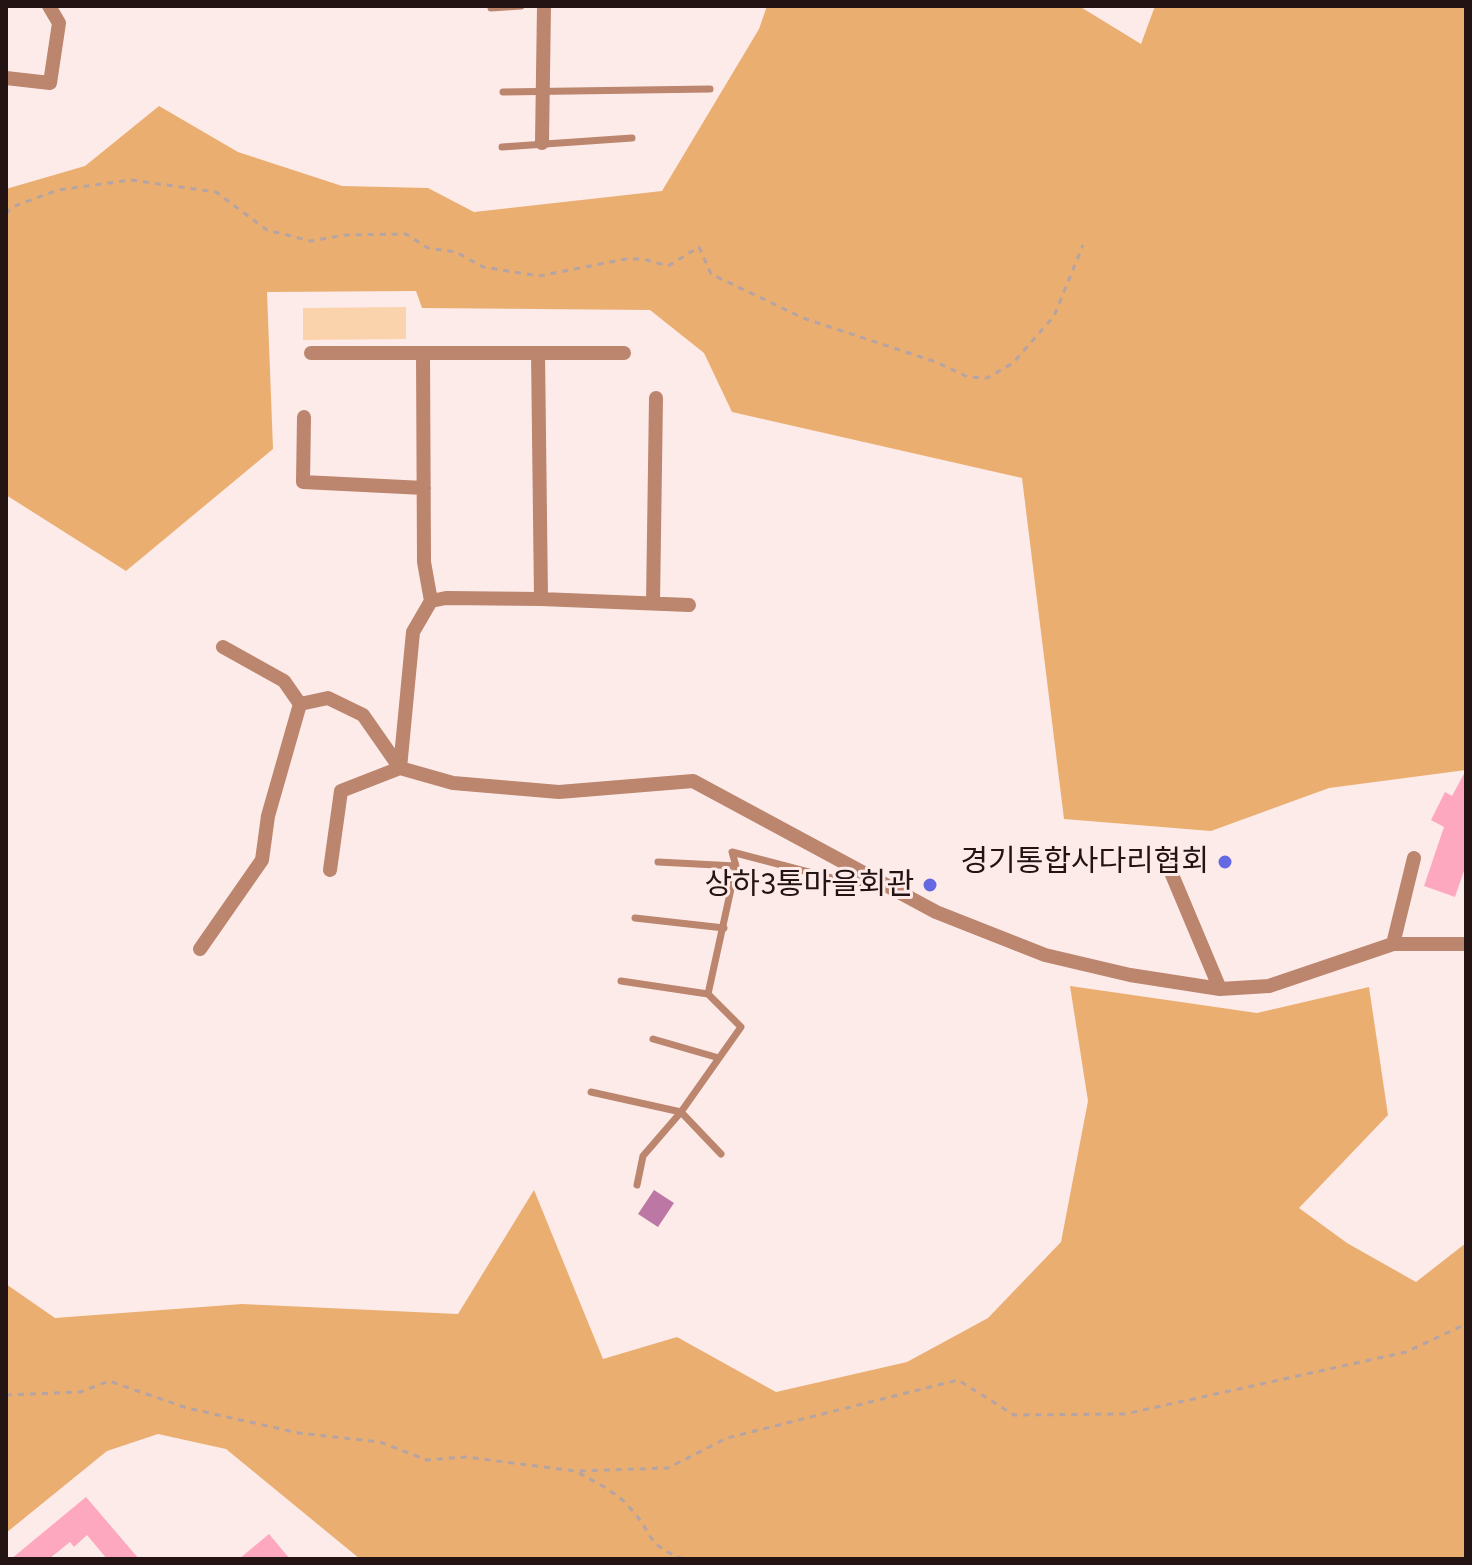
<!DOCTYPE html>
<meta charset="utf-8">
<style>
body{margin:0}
#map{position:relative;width:1472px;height:1565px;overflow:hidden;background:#fdebea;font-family:Figtree,sans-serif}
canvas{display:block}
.frame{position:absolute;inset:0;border:8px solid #231413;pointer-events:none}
</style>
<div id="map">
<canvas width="1472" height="1565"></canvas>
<div class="frame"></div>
</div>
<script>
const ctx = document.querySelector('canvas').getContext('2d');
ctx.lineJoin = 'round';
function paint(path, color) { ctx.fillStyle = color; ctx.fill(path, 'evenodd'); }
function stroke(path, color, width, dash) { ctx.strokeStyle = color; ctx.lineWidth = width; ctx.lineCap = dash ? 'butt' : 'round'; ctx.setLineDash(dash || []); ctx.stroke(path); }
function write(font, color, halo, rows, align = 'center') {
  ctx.font = font + ' Figtree,"Noto Sans KR",sans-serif'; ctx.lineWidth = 6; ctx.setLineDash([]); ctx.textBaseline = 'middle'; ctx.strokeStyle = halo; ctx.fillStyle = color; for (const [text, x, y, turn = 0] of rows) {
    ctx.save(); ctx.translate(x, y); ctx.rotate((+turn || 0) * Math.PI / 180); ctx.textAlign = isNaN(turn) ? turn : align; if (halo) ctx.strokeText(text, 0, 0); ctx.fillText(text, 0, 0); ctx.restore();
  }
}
const green = new Path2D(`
 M406,307V339L303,340V308Z`);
const forest = new Path2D(`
 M767,6H1079L1141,44L1155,6H1466V770L1329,788L1211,831L1064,819L1022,478L732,412L704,353L650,310L422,308L416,291L267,292L273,449L126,571L6,495V189L85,166L159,106L238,152L342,186L428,188L474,212L662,191L759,29Z
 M1070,986L1257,1013L1369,987L1388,1115L1299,1208L1347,1243L1416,1282L1466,1243V1559H360L226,1449L158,1434L107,1451L6,1533V1284L55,1318L242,1304L458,1314L534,1190L603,1359L677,1337L776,1392L907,1362L988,1318L1061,1242L1088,1101Z`);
const water = new Path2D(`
 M654,1190L674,1203L658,1227L638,1214Z`);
const building = new Path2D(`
 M1466,770V865L1455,897L1424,886L1444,827L1431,820L1445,792L1452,796Z
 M86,1497L139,1559H107L87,1535L74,1547L70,1542L49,1559H11Z
 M269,1534L290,1559H239Z`);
const path = new Path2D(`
 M6,214L12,207L58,190L131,180L216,192L267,230L311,241L344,235L406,234L428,248L456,252L483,267L539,276L626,259H643L668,266L699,247L711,274L803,318L936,362L968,377L987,378L1013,363L1054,316L1083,245
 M6,1395L80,1392L109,1381L187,1408L299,1433L380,1442L427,1460L466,1457L576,1471L668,1468L727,1438L958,1380L1014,1415L1125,1414L1406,1352L1466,1324
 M579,1473C597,1483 618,1493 631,1509C655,1536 644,1543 683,1559`);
const service = new Path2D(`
 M491,8L521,6
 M503,92L710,89
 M502,147L632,138
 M658,862L736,866
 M635,918L724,928
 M621,981L708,994
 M653,1039L719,1058
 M591,1092L681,1112L721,1154
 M637,1185L643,1156L681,1112L741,1027L708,994L736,866L732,852L843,881L879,885`);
const minor = new Path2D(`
 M6,78L50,83L59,23L49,6
 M542,143L544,6
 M311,353H624
 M304,417L303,482L424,488
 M541,599L689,605
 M431,601L446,598L541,599L538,353
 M653,603L656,398
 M223,647L284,681L300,704
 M400,768L453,783L559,792L693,781L936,912L1045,955L1130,975L1220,989L1269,986L1393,944H1466
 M400,768L413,632L431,601L424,562L423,353
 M1165,858L1220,989
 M330,870L341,791L400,768
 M1393,944L1414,858
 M200,949L262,860L268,816L300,704L328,698L363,715L400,768`);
const markers = [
 [1225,862,8,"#6469e2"],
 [930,885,8,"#6469e2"]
];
const poiNames = [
 ["경기통합사다리협회",1209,862],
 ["상하3통마을회관",914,885]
];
paint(green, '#fad3ad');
paint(forest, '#ebae71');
paint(water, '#bd77a5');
paint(building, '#fea8bf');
stroke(path, '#b5a4a3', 3, [6, 6]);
stroke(service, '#bb856e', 7);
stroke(minor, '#bb856e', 14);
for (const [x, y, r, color] of markers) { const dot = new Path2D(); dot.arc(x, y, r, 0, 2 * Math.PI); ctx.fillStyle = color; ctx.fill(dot); stroke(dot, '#fdebea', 3); }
write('30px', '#231413', '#fdebea', poiNames, 'right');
</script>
